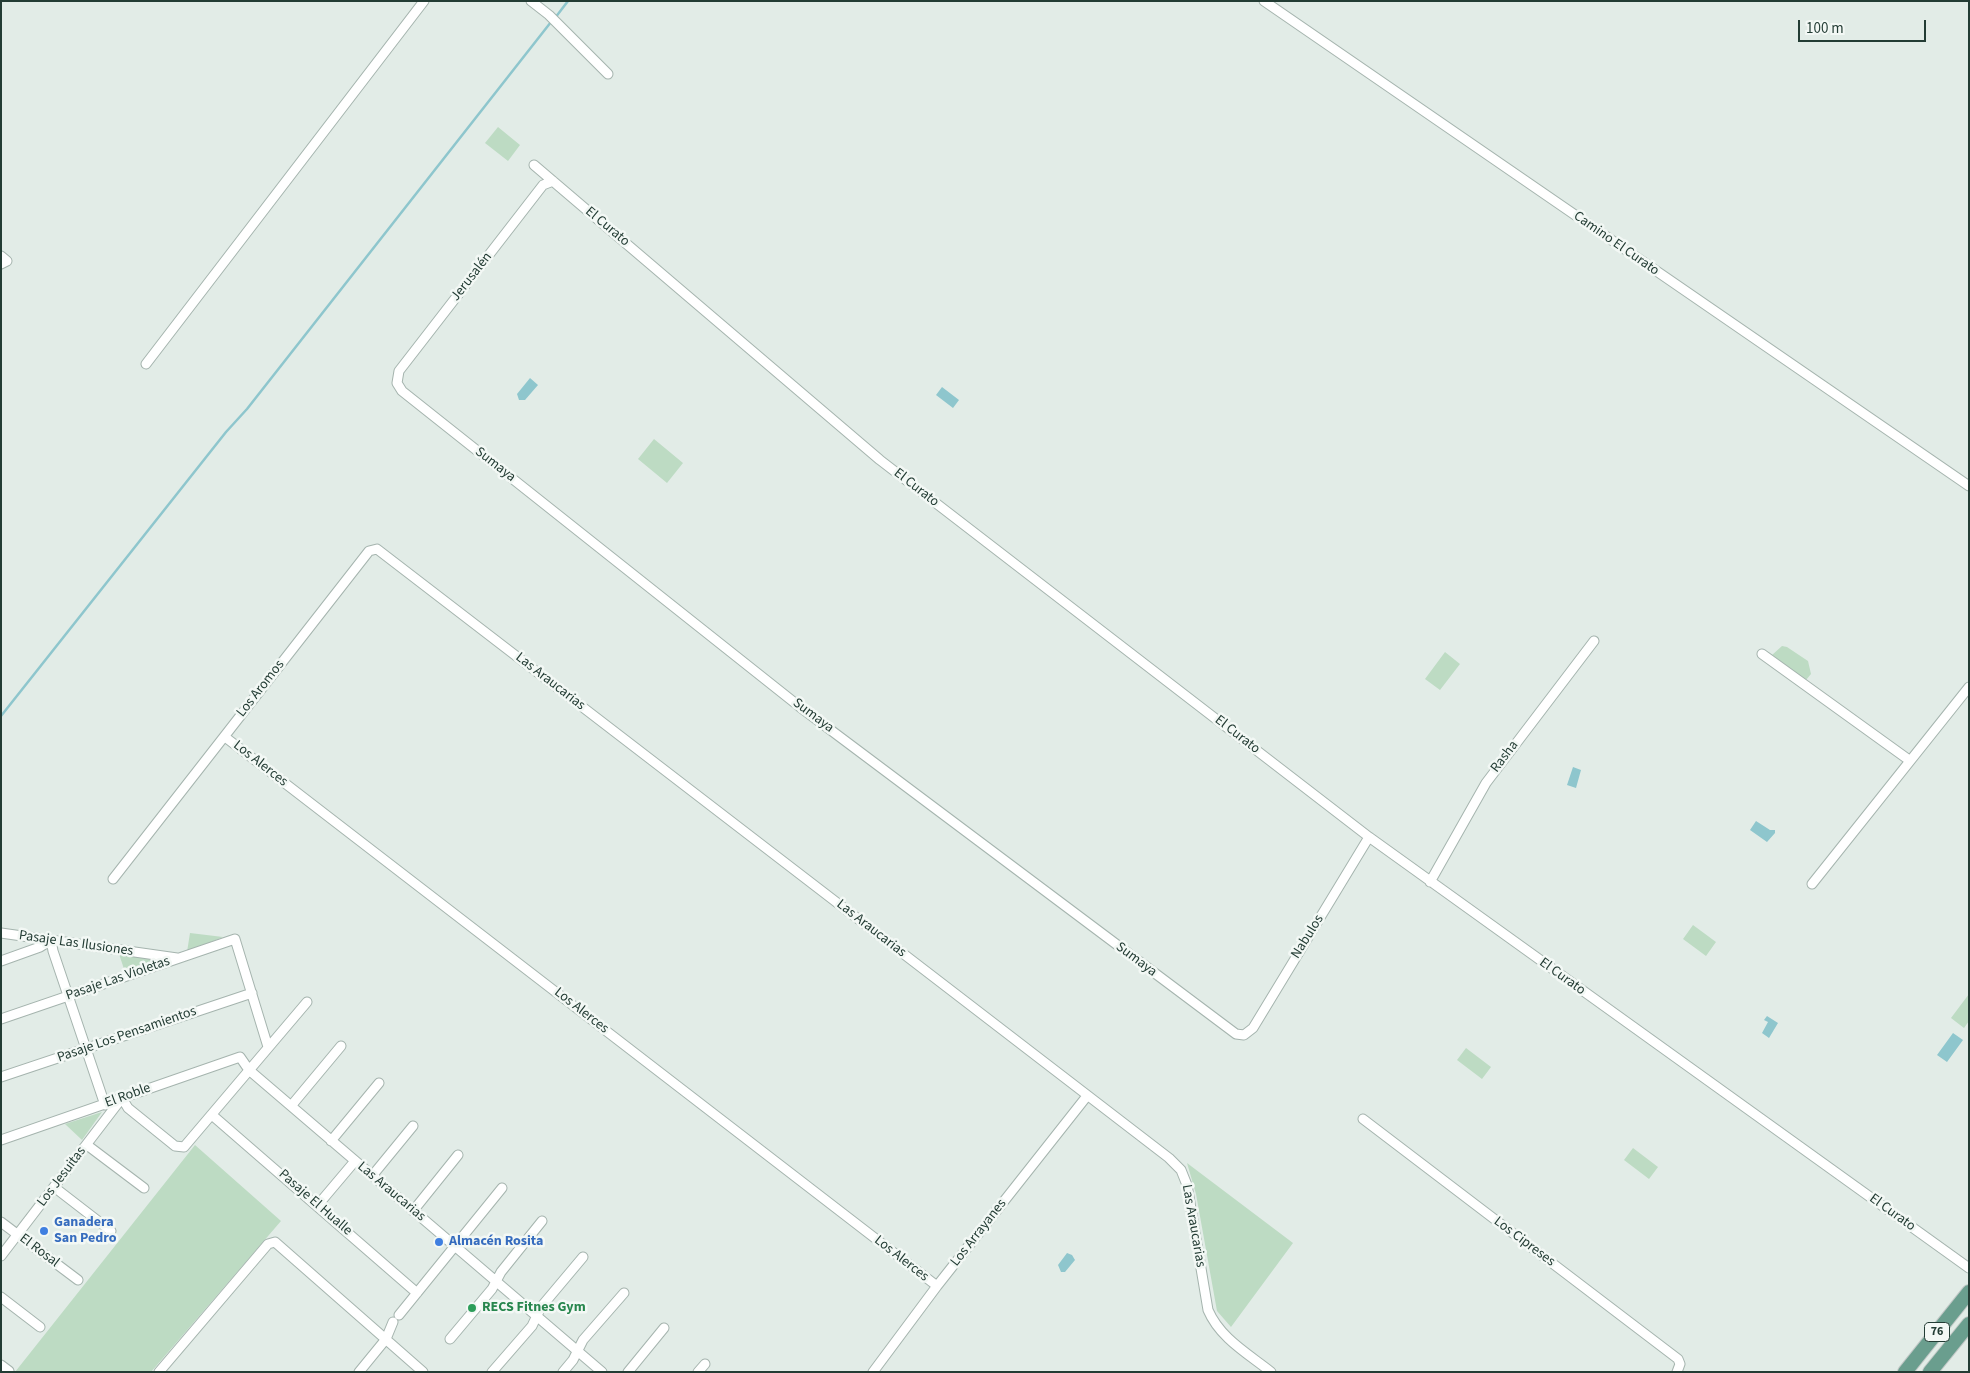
<!DOCTYPE html>
<meta charset="utf-8">
<style>
body{margin:0}
#map{position:relative;width:1970px;height:1373px;overflow:hidden;background:#e2ece7;font-family:"Source Sans 3",sans-serif}
canvas{display:block}
.frame{position:absolute;inset:0;border:2px solid #233c34;pointer-events:none}
.scale{position:absolute;left:1798px;top:20px;width:128px;height:22px;box-sizing:border-box;border:2px solid #233c34;border-top:0;padding-left:6px;font-size:15px;line-height:18px;white-space:nowrap;color:#233c34;-webkit-text-stroke:4px #f3f8f5;paint-order:stroke}
</style>
<div id="map">
<canvas width="1970" height="1373"></canvas>
<div class="frame"></div>
<div class="scale">100 m</div>
</div>
<script>
const ctx = document.querySelector('canvas').getContext('2d');
ctx.lineJoin = 'round';
function paint(path, color) { ctx.fillStyle = color; ctx.fill(path, 'evenodd'); }
function stroke(path, color, width, dash) { ctx.strokeStyle = color; ctx.lineWidth = width; ctx.lineCap = dash ? 'butt' : 'round'; ctx.setLineDash(dash || []); ctx.stroke(path); }
function write(font, color, halo, rows, align = 'center') {
  ctx.font = font + ' "Source Sans 3",sans-serif'; ctx.lineWidth = 5; ctx.setLineDash([]); ctx.textBaseline = 'middle'; ctx.strokeStyle = halo; ctx.fillStyle = color; for (const [text, x, y, turn = 0] of rows) {
    ctx.save(); ctx.translate(x, y); ctx.rotate((+turn || 0) * Math.PI / 180); ctx.textAlign = isNaN(turn) ? turn : align; if (halo) ctx.strokeText(text, 0, 0); ctx.fillText(text, 0, 0); ctx.restore();
  }
}
const green = new Path2D(`
 M498,127L520,145L508,161L485,143Z
 M654,439L683,463L667,483L638,459Z
 M1782,646L1787,647L1808,661L1811,674L1806,680L1772,655Z
 M1445,652L1460,664L1440,690L1425,679Z
 M1693,925L1716,942L1706,956L1683,939Z
 M190,933L223,937L187,952Z
 M119,954L161,960L125,972Z
 M1969,994V1021L1964,1028L1951,1018Z
 M1466,1048L1491,1067L1482,1079L1457,1060Z
 M102,1112L82,1140L65,1124Z
 M195,1145L281,1221L151,1372H15Z
 M1633,1148L1658,1167L1649,1179L1624,1160Z
 M1187,1163L1293,1243L1231,1327L1217,1311L1196,1194Z`);
const water = new Path2D(`
 M530,378L538,385L525,400H519L517,394Z
 M942,387L959,400L953,408L936,395Z
 M1573,767L1581,770L1576,788L1567,785Z
 M1756,821L1770,830H1775V833L1767,842L1750,830Z
 M1767,1016L1778,1023L1769,1038L1762,1033L1768,1022L1764,1020Z
 M1953,1033L1963,1040L1947,1062L1937,1055Z
 M1067,1253L1072,1255L1075,1260L1065,1272H1061L1058,1265Z`);
const stream = new Path2D(`
 M555,18L568,1
 M1,716L226,432L247,409L551,22`);
const street = new Path2D(`
 M531,1L549,15L608,74
 M1264,1L1969,486
 M534,165L880,460L1369,837L1969,1268
 M553,181L543,185L399,371L397,383L402,391L800,707L1236,1034L1244,1035L1253,1028L1369,837
 M1,256L7,261L1,264
 M146,364L424,1
 M1762,654L1909,760
 M225,737L937,1286
 M113,879L369,551L377,549L1169,1158L1181,1170L1187,1185L1208,1310C1220,1338 1247,1353 1271,1372
 M1430,882L1486,783L1594,641
 M1812,884L1969,687
 M1,933L177,958
 M51,940L53,951L105,1105
 M1,961L40,947L51,940
 M1,1019L235,939L268,1047
 M1,1077L252,993
 M291,1106L341,1046
 M212,1115L417,1293
 M1363,1119L1678,1359L1680,1364L1677,1372
 M1,1140L240,1057L249,1070L602,1372
 M331,1141L379,1083
 M87,1145L144,1188
 M372,1176L413,1126
 M54,1187L111,1231
 M317,1206L355,1161
 M413,1211L458,1155
 M1,1222L78,1280
 M1,1256L122,1098L128,1108L175,1146L184,1147L307,1002
 M1,1297L40,1327
 M399,1315L502,1188
 M450,1339L492,1289L501,1272L542,1221
 M1,1365L9,1371
 M159,1372L268,1244L275,1242L423,1372
 M359,1372L386,1339L393,1322
 M492,1372L532,1326L541,1307L583,1257
 M563,1372L573,1360L583,1340L624,1293
 M628,1372L664,1328
 M698,1372L705,1364
 M873,1372L937,1286L1087,1096`);
const primary = new Path2D(`
 M1905,1372L1969,1292
 M1930,1372L1969,1324`);
const markers = [
 [44,1231,5,"#3f7fe0"],
 [439,1242,5,"#3f7fe0"],
 [472,1308,5,"#2e9e5b"]
];
const shields = [
 [1937,1332,25]
];
const shieldNames = [
 ["76",1937,1332]
];
const streetNames = [
 ["El Curato",607,227,40],
 ["Camino El Curato",1616,244,35],
 ["Jerusalén",472,277,-52],
 ["Sumaya",495,465,38],
 ["El Curato",916,488,38],
 ["Las Araucarias",550,682,38],
 ["Los Aromos",261,689,-52],
 ["Sumaya",813,716,37],
 ["El Curato",1237,735,38],
 ["Rasha",1505,757,-53],
 ["Los Alerces",260,764,38],
 ["Las Araucarias",871,929,38],
 ["Nabulos",1308,937,-58],
 ["Pasaje Las Ilusiones",76,944,8],
 ["Sumaya",1136,960,37],
 ["El Curato",1562,977,36],
 ["Pasaje Las Violetas",118,979,-19],
 ["Los Alerces",581,1011,38],
 ["Pasaje Los Pensamientos",127,1035,-19],
 ["El Roble",128,1096,-20],
 ["Los Jesuitas",62,1177,-53],
 ["Las Araucarias",391,1192,40],
 ["Pasaje El Hualle",315,1203,41],
 ["El Curato",1892,1213,36],
 ["Las Araucarias",1193,1226,80],
 ["Los Arrayanes",979,1233,-52],
 ["Los Cipreses",1524,1242,37],
 ["El Rosal",39,1251,37],
 ["Los Alerces",901,1259,38]
];
const shopNames = [
 ["Ganadera",54,1223],
 ["San Pedro",54,1239],
 ["Almacén Rosita",449,1242]
];
const leisureNames = [
 ["RECS Fitnes Gym",482,1308]
];
paint(green, '#bddbc3');
paint(water, '#8ec6cd');
stroke(stream, '#8ec6cd', 2.5);
stroke(street, '#a5b4ae', 11);
stroke(primary, '#c1c8c6', 16);
stroke(street, '#fff', 9);
stroke(primary, '#6a9e8e', 14);
for (const [x, y, r, color] of markers) { const dot = new Path2D(); dot.arc(x, y, r, 0, 2 * Math.PI); ctx.fillStyle = color; ctx.fill(dot); stroke(dot, '#f3f8f5', 2); }
for (const [x, y, w] of shields) { const box = new Path2D(); box.roundRect(x - w / 2, y - 9.5, w, 19, 4); ctx.fillStyle = '#f3f8f5'; ctx.fill(box); stroke(box, '#233c34', 1); }
write('bold 12px', '#233c34', null, shieldNames);
write('14px', '#233c34', '#f3f8f5', streetNames);
write('bold 14px', '#366cbe', '#f3f8f5', shopNames, 'left');
write('bold 14px', '#27864d', '#f3f8f5', leisureNames, 'left');
</script>
